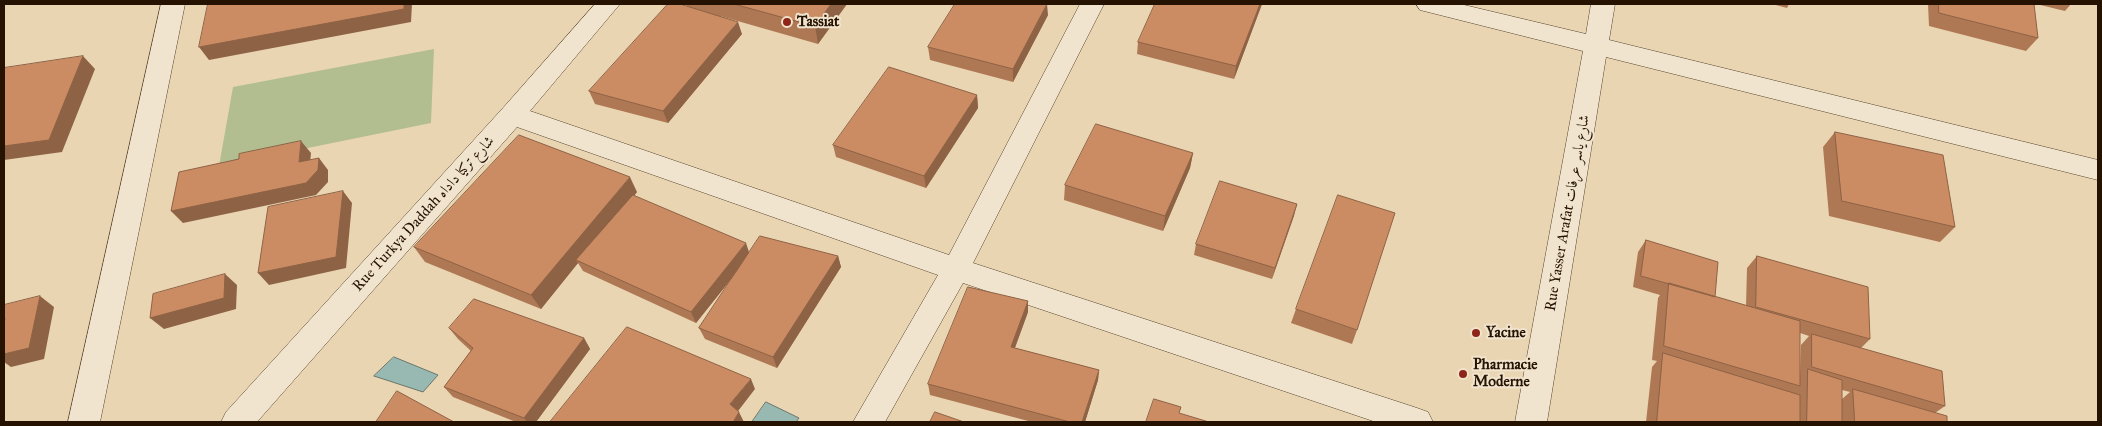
<!DOCTYPE html>
<meta charset="utf-8">
<style>
body{margin:0}
#map{position:relative;width:2102px;height:426px;overflow:hidden;background:#ead5b3;font-family:"IM FELL Great Primer",serif}
canvas{display:block}
.frame{position:absolute;inset:0;border:5px solid #251200;pointer-events:none}
</style>
<div id="map">
<canvas width="2102" height="426"></canvas>
<div class="frame"></div>
</div>
<script>
const ctx = document.querySelector('canvas').getContext('2d');
ctx.lineJoin = 'round';
function paint(path, color) { ctx.fillStyle = color; ctx.fill(path, 'evenodd'); }
function stroke(path, color, width, dash) { ctx.strokeStyle = color; ctx.lineWidth = width; ctx.lineCap = dash ? 'butt' : 'round'; ctx.setLineDash(dash || []); ctx.stroke(path); }
function write(font, color, halo, rows, align = 'center') {
  ctx.font = font + ' "IM FELL Great Primer",Amiri,serif'; ctx.lineWidth = 4; ctx.setLineDash([]); ctx.textBaseline = 'middle'; ctx.strokeStyle = halo; ctx.fillStyle = color; for (const [text, x, y, turn = 0] of rows) {
    ctx.save(); ctx.translate(x, y); ctx.rotate((+turn || 0) * Math.PI / 180); ctx.textAlign = isNaN(turn) ? turn : align; if (halo) ctx.strokeText(text, 0, 0); ctx.fillText(text, 0, 0); ctx.restore();
  }
}
const green = new Path2D(`
 M434,49L431,123L219,166L233,87Z`);
const water = new Path2D(`
 M394,357L438,375L423,392L374,376Z
 M766,402L799,418L796,422H752Z`);
const street = new Path2D(`
 M161,4H185L100,422H68Z
 M595,4H620L530,111L949,255L1080,4H1104L973,263L1417,408L1428,412L1433,422H1376L963,283L885,422H853L938,275L517,127L257,422H221L226,412L503,108Z
 M1416,4H1460L1586,34L1591,4H1615L1609,40L2098,160V180L1606,57L1547,422H1515L1583,51L1428,12L1420,10Z`);
const wall = new Path2D(`
 M686,4H847L818,44L720,16L742,34L668,123L595,104L589,91L687,6Z
 M1262,4L1234,79L1137,54L1138,42Z
 M1772,4H1789L1787,8Z
 M1928,4H2034L2038,38L2026,51L1929,26Z
 M2036,4H2071L2065,11Z
 M1048,15L1013,82L930,60L928,47Z
 M977,95L978,108L926,188L836,157L833,145Z
 M1835,132L1955,227L1940,242L1829,216L1823,147Z
 M1193,153L1190,168L1163,231L1064,200L1065,185Z
 M637,192L634,196L749,253L838,256L841,267L777,368L705,339L699,328L737,272L696,323L583,271L578,263L541,309L425,262L414,247Z
 M1297,204L1272,279L1194,255L1196,244Z
 M1646,240L1715,297L1746,306L1747,268L1757,256L1870,339L1861,348L1945,406L1935,413L1947,422H1646L1652,367L1657,361L1652,360L1658,298L1660,295L1633,287L1638,252ZM1800,333L1809,336L1801,345L1800,377ZM1842,390L1850,392L1842,399Z
 M1296,309L1357,330L1352,344L1291,323Z
 M1028,312L1015,348L1099,370L1098,380L1085,422H1032L930,395L928,384Z
 M449,328L584,338L590,349L536,422H516L453,397L444,387L471,351L458,339Z`);
const shadedWall = new Path2D(`
 M404,4H412L411,22L209,60L199,47Z
 M831,4H847L818,44L815,26Z
 M1047,4L1048,15L1013,82V69Z
 M1260,4H1262L1234,79L1236,66Z
 M738,22L742,34L668,123L663,111Z
 M83,56L95,69L62,152L4,160V146Z
 M977,95L978,108L926,188L924,176Z
 M301,141L311,153L309,174L299,162Z
 M1193,153L1190,168L1163,231L1165,216Z
 M319,158L328,170V182L316,195L183,223L171,211Z
 M630,177L637,192L580,262L576,260L578,263L541,309L531,295Z
 M343,191L352,203L346,268L269,285L258,273Z
 M1297,204L1294,216L1272,279L1275,268Z
 M746,243L750,255L696,323L691,312Z
 M838,256L841,267L777,368L773,357Z
 M225,274L237,285L236,309L164,329L150,318Z
 M40,296L54,307L44,359L11,367L4,362V354Z
 M1028,301V312L1011,358V347Z
 M584,338L590,349L536,422H527L524,418Z
 M1099,370L1098,380L1085,422H1082Z
 M751,379L755,389L735,415L730,404Z
 M739,412L744,422H733Z`);
const building = new Path2D(`
 M208,4H404V9L199,47Z
 M668,4H680L738,22L663,111L589,91Z
 M734,4H831L815,26Z
 M955,4H1047L1013,69L928,47Z
 M1155,4H1260L1236,66L1138,42Z
 M1939,4H2034L2038,38L1939,13Z
 M83,56L49,140L4,146V68Z
 M889,67L977,95L924,176L833,145Z
 M1096,124L1193,153L1165,216L1065,185Z
 M1835,132L1943,155L1955,227L1842,201Z
 M519,135L630,177L531,295L414,247Z
 M301,141L299,162L319,158L318,170L306,183L171,211L179,172L239,159V154Z
 M1220,181L1297,204L1275,268L1196,244Z
 M343,191L336,257L258,273L268,207Z
 M633,195L746,243L691,312L576,260Z
 M1338,195L1395,213L1357,330L1296,309Z
 M760,236L838,256L773,357L699,328Z
 M1646,240L1718,262L1715,297L1641,276Z
 M1757,256L1868,287L1870,339L1756,307Z
 M225,274L224,298L150,318L153,294Z
 M1669,283L1800,321V386L1664,346Z
 M968,287L1028,301L1011,347L1099,370L1082,422H1070L928,384Z
 M40,296L29,348L4,354V323L5,318H4V305Z
 M474,299L584,338L524,418L444,387L473,348L449,328Z
 M627,327L751,379L730,404L739,412L733,422H550Z
 M1812,334L1942,371L1945,406L1812,367Z
 M1663,353L1800,395V422H1657Z
 M1808,369L1842,380V422H1807Z
 M1853,389L1947,416V422H1855Z
 M397,391L454,422H376Z
 M1154,399L1181,407L1179,413L1209,422H1146Z
 M935,412L964,422H930Z`);
const markers = [
 [787,22,5,"#8f2418"],
 [1476,333,5,"#8f2418"],
 [1463,374,5,"#8f2418"]
];
const poiNames = [
 ["Tassiat",797,22],
 ["Yacine",1486,333],
 ["Pharmacie",1473,365],
 ["Moderne",1473,382]
];
const streetNames = [
 ["Rue Yasser Arafat شارع ياسر عرفات",1568,213,-80],
 ["Rue Turkya Daddah شارع تركيا داداه",424,214,-48]
];
paint(green, '#b2be90');
paint(water, '#98b8b2');
stroke(water, '#6a766b', 1);
stroke(street, '#56432d', 1);
paint(street, '#f1e4ce');
paint(wall, '#af7855');
paint(shadedWall, '#8e6245');
paint(building, '#cb8c63');
stroke(building, '#8e6245', 1);
for (const [x, y, r, color] of markers) { const dot = new Path2D(); dot.arc(x, y, r, 0, 2 * Math.PI); ctx.fillStyle = color; ctx.fill(dot); stroke(dot, '#f1e4ce', 2); }
write('bold 15px', '#251200', '#f1e4ce', poiNames, 'left');
write('15px', '#251200', '#f1e4ce', streetNames);
</script>
